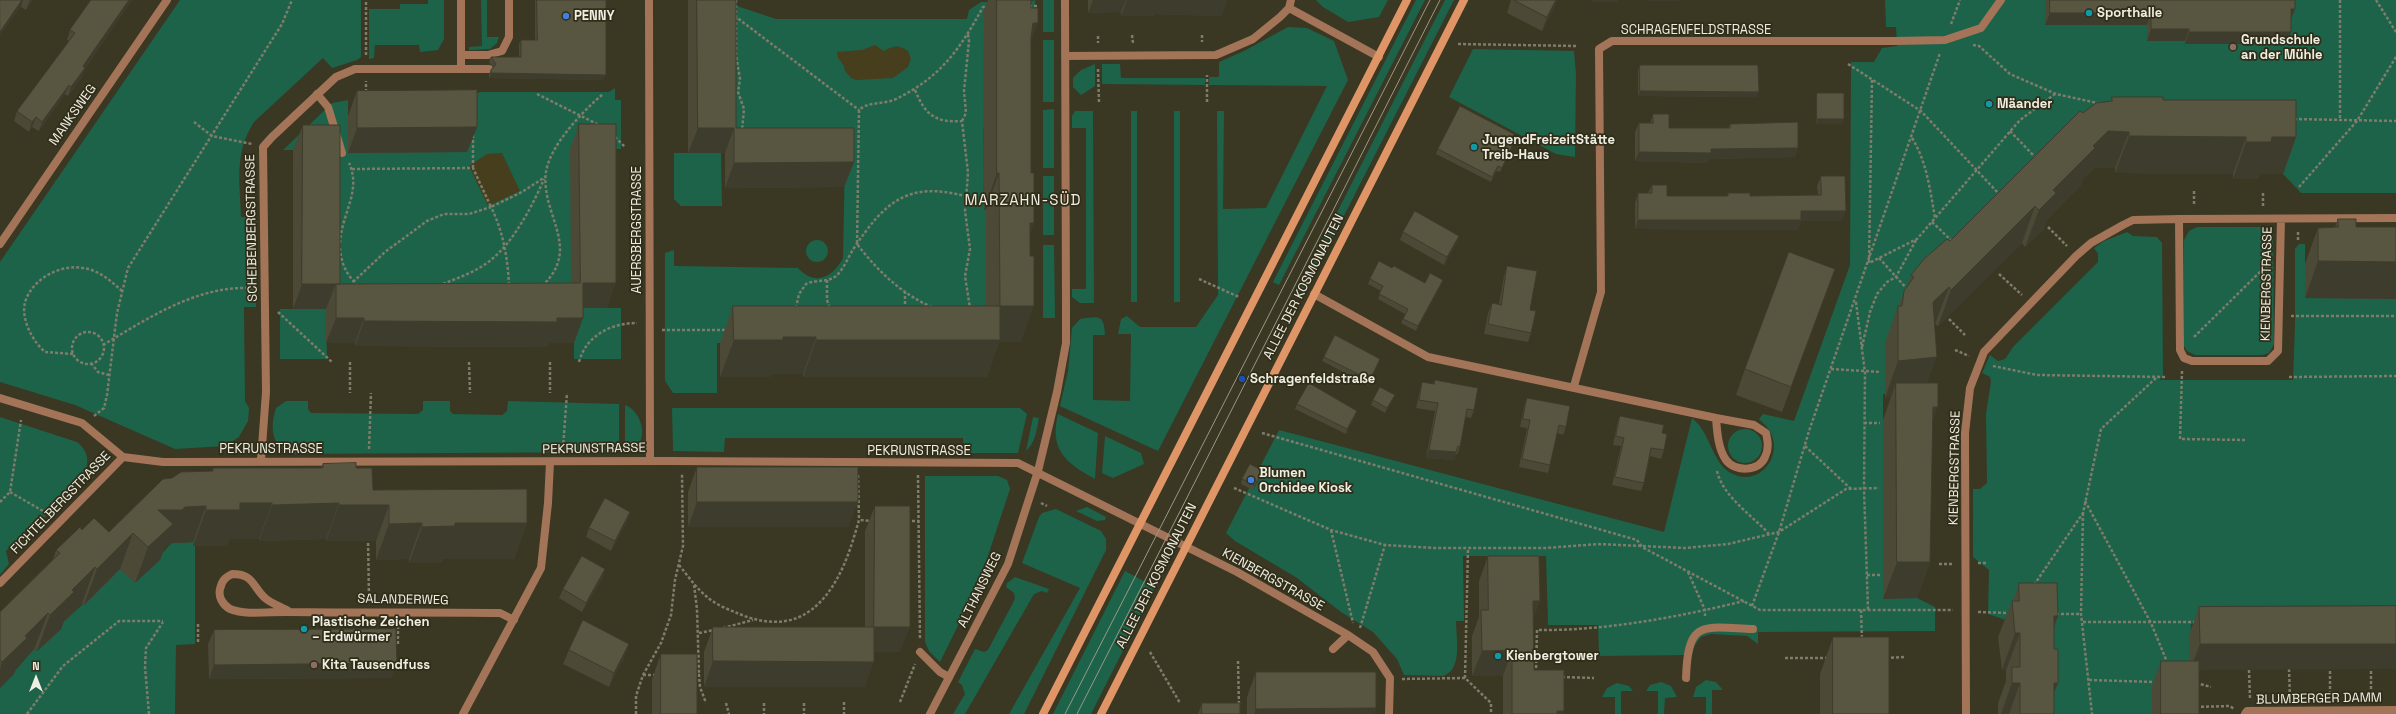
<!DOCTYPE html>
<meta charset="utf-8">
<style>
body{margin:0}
#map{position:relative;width:2396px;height:714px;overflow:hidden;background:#3a3723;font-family:"Space Grotesk",sans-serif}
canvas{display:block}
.north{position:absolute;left:16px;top:658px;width:40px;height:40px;-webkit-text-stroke:3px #302d19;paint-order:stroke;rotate:0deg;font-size:11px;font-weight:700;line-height:16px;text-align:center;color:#efeee2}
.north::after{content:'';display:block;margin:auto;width:14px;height:18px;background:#efeee2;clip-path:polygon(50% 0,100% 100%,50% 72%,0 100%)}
</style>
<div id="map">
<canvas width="2396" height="714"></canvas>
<div class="north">N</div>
</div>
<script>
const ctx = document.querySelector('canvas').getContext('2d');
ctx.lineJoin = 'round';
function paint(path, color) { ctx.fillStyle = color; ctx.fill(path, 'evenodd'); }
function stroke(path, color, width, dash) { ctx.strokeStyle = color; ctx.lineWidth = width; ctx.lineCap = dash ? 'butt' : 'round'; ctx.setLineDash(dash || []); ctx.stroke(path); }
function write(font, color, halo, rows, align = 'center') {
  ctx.font = font + ' "Space Grotesk",sans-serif'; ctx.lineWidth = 3.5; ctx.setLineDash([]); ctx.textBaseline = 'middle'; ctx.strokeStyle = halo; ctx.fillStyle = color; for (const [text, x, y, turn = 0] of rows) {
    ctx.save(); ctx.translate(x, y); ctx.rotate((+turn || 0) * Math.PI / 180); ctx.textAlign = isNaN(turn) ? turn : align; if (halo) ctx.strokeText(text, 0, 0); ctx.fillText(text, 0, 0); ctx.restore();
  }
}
const green = new Path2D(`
 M180,0H361V57L357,60L332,68L323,58L254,122C234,153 240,181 241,217H257L256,307H244L245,401L249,408L248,421L239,437L225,446L175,449L75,405L0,382V262Z
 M428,0H444V39L438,50L420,52L419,45H375L374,58L369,59V9H400V4H428Z
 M481,0H487V37H499L497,43L490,49L469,50V47L482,46Z
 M727,0H737V6L776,19H967L969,10L981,2H1029L1035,0V10L984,11V111L987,127H983L984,209L986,210V293H989V310L754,343H717V393H673L665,381V253L674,250V266L798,268C815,287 833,277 843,258L845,153H727Z
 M1043,0H1054V32H1043Z
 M1316,0H1388L1379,17L1348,22L1323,7Z
 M1416,0H1425L1279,285L1273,282Z
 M1445,0H1454L1302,298L1295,295Z
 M1885,0H2396V193H2301L2283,174L2282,137H2149L2013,201L1885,394H1883V598H1917L1935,607V631L1758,632V644L1747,636L1711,634L1701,637L1695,645L1692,655L1599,656L1598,625H1548L1546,556H1463L1464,621H1456C1456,638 1463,670 1443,676L1404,675L1397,659L1373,632L1341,612L1297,578L1235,541L1226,533L1279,430L1664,532L1692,418C1712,434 1711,464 1733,474C1757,486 1781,460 1772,436C1770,429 1764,424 1759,419L1763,414L1794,421L1850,265L1851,62H1874L1882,48L1897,46L1896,27H1886Z
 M1288,27L1307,28L1334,41L1348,80L1158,451L1060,406L1068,371L1072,328L1080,319C1098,317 1104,313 1105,335H1093V400L1130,401L1131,334H1118L1121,319L1127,316L1140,327H1196L1218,295L1217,111H1224L1223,209L1266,208L1327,86L1209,85V77H1219V62L1244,51Z
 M1043,40H1054V102H1043Z
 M1473,49L1574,51L1576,73L1575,157L1556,154L1449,97Z
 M1095,64V86L1081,95L1073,87V78L1081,70Z
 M1102,64H1120L1121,78H1205V85L1102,84Z
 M615,88V100H621V149H571V308L331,309L293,150H283L332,103L348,100V153L480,92H609Z
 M1054,109V168H1043V110Z
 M1075,111H1093L1094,303H1080L1072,297V289H1086V128H1072V116Z
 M1131,111H1137V302H1131Z
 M1174,111H1180V302H1174Z
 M674,153H721L722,206H681L674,199Z
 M1043,176H1054V235H1043Z
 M2197,227H2263L2270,230L2273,235L2274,344L2269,353L2262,355H2195L2187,351L2184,346V240L2189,231Z
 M2127,232L2133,236L2157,237L2162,243L2163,376L2159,380H2293L2295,325V249L2299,244H2305V298L2396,297V624H2191L2190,670L2152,714H2044L2006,620L1988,614L1989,570L1973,557V489H1980L1987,483L1986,414L1991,381L1990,377L1982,373L1990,355L1998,361L2005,359L2013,347L2098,262V254L2094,248L2104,241Z
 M806 251a11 11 0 1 1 22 0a11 11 0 1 1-22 0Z
 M1043,245H1054L1055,318H1043Z
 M574,308H621V359H574Z
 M280,309H326L327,359H280Z
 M286,401H308V409L311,413L418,414L423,410V401H450V411L453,414L502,415L507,411L508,401L619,404V452L289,454C271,445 270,426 276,408Z
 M625,405C639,410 647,431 639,444C635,449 630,450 625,452Z
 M672,408H1020L1027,414L1018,453H964L963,438H725L724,452L673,451Z
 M1058,414L1098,433L1095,479C1066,463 1049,450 1058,414Z
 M0,417L77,442C108,467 61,501 43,519L36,520L6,551L9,564L0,575Z
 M1033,417L1039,418C1037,430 1035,443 1026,451Z
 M1728 446a17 17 0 1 1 34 0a17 17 0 1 1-34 0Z
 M1105,436L1141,453L1144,464L1113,478L1102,473Z
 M925,476H998L1007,480L1010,489L979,583L940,662L929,651L925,642Z
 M1087,507L1106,517L1105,520L1097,521L1076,511Z
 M1056,509L1101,531L1106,539V550L1024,714H1009L1080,588L1022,563L1039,517L1042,513Z
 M171,540L177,543L193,542L195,546V644L176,645L175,714H0V688L34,649L37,651L61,629L59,626L108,581L117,567C137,562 164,562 171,540Z
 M1125,571L1155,587L1091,714H1053Z
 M1015,577L1049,589L1047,593L1042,591L1034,594L965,714H953L965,694L962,685L958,682L975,649L984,652L988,650L1015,599L1014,593L1006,587L1007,583Z
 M1706,680L1716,682L1723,690H1712V714H1706V697H1693L1696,687Z
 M1661,682L1671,686L1677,697L1665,698L1664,714H1658V691H1646L1650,685Z
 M1617,683L1629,686L1633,691H1621V714H1615V697H1602L1607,688Z`);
const sand = new Path2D(`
 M875,45L884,51C894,45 899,45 908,51L911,59L908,67L893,78L856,80L851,78L845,71L844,66L838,58L837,52L862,50Z
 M502,153L520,191L488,206L469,166L487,154Z`);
const path = new Path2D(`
 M736,0V17L859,110
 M2340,0V121
 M2376,0L2396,32
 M1029,6H1038
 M736,17V55L740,79L738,92L744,109L742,131
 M1951,24L1960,0
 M1132,35L1133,43
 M1202,35V42
 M1098,36V43
 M1458,44L1576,46
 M1973,45L1979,46L2010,74L2056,94L2102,104
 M366,55V0
 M1848,64L1921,111L2000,195
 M1098,69L1099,102
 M1872,80L1869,263L1917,239L2020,120L2055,94
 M915,90C925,114 934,123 962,121L968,173L965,211L970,249L965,276L970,308
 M366,92V81
 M537,94L599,125
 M1207,102V75
 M2294,119L2396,121
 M962,121L966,113L964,91L969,41L968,34
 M194,122L212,136L252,144
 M2010,131L2036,158
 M615,137L625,147
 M1912,138C1927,162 1930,190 1935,218
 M473,168V135
 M352,169L473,168L491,207L522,192L545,177
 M2299,187L2357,121L2396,57
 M2194,191V206
 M2263,206V192
 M1932,222L1953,242
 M2048,227L2067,246
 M2298,232V241
 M340,243C341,215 362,191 349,163
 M340,248C341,264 347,275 358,286
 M1879,258L1908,290
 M1999,274L2022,295
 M1199,279L1239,297
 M827,280V300L830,309
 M353,282L385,252L427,221L444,214H469L491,207C503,231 508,259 509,286
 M443,284C460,277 478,271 492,259C514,241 533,205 544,179
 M542,286C583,248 540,214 546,172C550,145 583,111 603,94
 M905,291V308
 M1856,302L1865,373L1864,489L1868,610
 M932,307C901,294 877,270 857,244L859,110C869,101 883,105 896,99C941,77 960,49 983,7H988
 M796,308L799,294L806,284C816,279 827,283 836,276C844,269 848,257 854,248C885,202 907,181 965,196
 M278,312L332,362
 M2291,316H2396
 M1949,319L1965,335
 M662,330H726
 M72 348a16 16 0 1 1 32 0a16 16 0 1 1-32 0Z
 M2194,337L2266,266
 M103,345C140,323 178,298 221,290C231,288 242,288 252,288
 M1862,347L1870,312L1877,294L1887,282L1896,277L1916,240
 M1955,350L1969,356
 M73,354L45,352C32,341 18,315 27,297C36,277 62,264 83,268C99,270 111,281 122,291
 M350,362V393
 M469,362L470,393
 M550,362V393
 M579,362C586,335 612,323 637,323
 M91,363L98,372L109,375
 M1993,366L2037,375L2167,377
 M1831,369L1881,372
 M2182,371L2180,439L2247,440
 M2289,377L2396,376
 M94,416L104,408L107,395L117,313L128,268L282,24L292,0
 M1864,423H1880
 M1262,433L1637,540L1642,547L1760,610H1953
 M1805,446L1851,489
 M563,448L567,393
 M369,449L371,393
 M1717,471C1723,497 1752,515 1769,534
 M858,475L859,520
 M918,475L920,640
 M1234,488L1331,530L1385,545L1435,548H1546L1598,544L1685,548L1728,544L1779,532L1846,489L1879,488
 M10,492L48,514
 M2085,501L2151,623L2167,662
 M0,502L10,492L21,420
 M1041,503L1047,506
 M2083,513L2081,614L2092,714
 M907,521H919
 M1331,530L1353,623
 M368,538L369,599
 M1978,563H1986
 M1939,564H1953
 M679,565C688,576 696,588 707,597C715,604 727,609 737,613C767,626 798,627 822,600C842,578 851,548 859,520L872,521
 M1688,572L1705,610V616
 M1867,575H1881
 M694,585L697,609L699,675
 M2034,585L2083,513L2101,429L2157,377
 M1752,606L1779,532L1809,431L1940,53
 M1861,610L1862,640
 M1978,612L2009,613
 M2056,614H2081
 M2083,622H2196
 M198,624V644
 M723,628L753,620
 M1360,628L1385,545
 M699,633L714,630
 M398,644V624
 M1150,652L1180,703
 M1785,658H1827
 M1886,658L1906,657
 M1238,661L1239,706
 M2289,669L2290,699
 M2249,670L2250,699
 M1536,673L1537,630C1604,631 1679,617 1744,601
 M643,675H656
 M693,675H699L700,687L706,703
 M1562,677L1594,678
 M1465,678L1468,548
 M1402,679L1465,678L1491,703V714
 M2089,680L2156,682
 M2196,683L2211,687
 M2330,699V669
 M2371,699V669
 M844,702V714
 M900,702L915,664
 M726,703L729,714
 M764,703V714
 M804,703V714
 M2196,707L2230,706L2234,709
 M27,714L63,666L119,621H163
 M149,714L145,667L146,648L163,622
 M636,714V696L643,675L661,643L671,615L675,580L683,546L682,473`);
const lane = new Path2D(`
 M1896,41L1945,40L1981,28L2001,0
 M461,55H488L502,51L509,37V0
 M461,69H489
 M317,94L328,107L342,153
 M920,652L940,672L949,677
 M1686,678C1688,619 1702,627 1753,629
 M2245,714L2247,711L2396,710`);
const street = new Path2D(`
 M649,0L650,461
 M1289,8L1379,57
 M1065,56L1216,55L1253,39L1280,17L1289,8L1291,0
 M2179,219L2180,350L2184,358L2192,361H2268L2278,351L2281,219
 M0,244L167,0
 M1314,294L1428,357L1716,418
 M1574,386L1601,292L1599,49L1612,41H1896
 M0,398L82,423L123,457L163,462L669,461L1018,463L1237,572L1348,635L1373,652L1390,678L1389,714
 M1716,418L1754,425L1766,433C1768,442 1769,449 1765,457C1759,472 1735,472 1726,460C1718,449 1717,431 1716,418Z
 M261,460L266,392L263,147L272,137L336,77L355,69H461V0
 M0,583L123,457
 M290,612C282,607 272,604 265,598C252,586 254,574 232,574C224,578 222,581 220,589C218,597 223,605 230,609C247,616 273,611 291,612C360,613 430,612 500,613L514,620
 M1333,649L1348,635
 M463,714L541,568L548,503L550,462
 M930,714L1008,564L1038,471L1057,392L1066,343V311L1065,0
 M1966,714L1965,433L1970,388L1984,352L2076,256L2091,243L2123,225L2133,220L2179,219L2396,218`);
const secondary = new Path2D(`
 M1043,714L1407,0
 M1101,714L1464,0`);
const tram = new Path2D(`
 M1065,714L1430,0
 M1077,714L1440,0`);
const wall = new Path2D(`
 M0,0H33L26,10L21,7Z
 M91,0H132L85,69L82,77L68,96L65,94L39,131L32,127L29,132L14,121L17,111L69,41L67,40L70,30Z
 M535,0H606L604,80L489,78V74L491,70L493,67L489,62L491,57H519V44L521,40H535Z
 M688,0H736V128L854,162L844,187L725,188V153H688Z
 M988,0H1031L1030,235L1021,342H999L987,377H803V374H771L770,377H720V343L733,306H986V210H984L983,177L984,10Z
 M1088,0H1227L1221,16L1155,14L1154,16H1121V12L1088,13Z
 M1511,0H1557L1556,4L1542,31L1507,13Z
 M2045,0H2295V9L2291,19L2286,44H2185V41H2147V25H2045Z
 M1640,65L1757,97L1638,96V70Z
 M357,91L477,127L467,152L348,153V116Z
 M1817,93L1844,119L1842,124H1816V98Z
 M2112,97L2163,100L2296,137L2283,174H2260L2258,179H2233V174L2115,173V168H2094L2084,178L2081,185L2047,220L2043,230L2025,247L2022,243L1938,326L1935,324V325L1927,383L1932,421L1930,562L1917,598L1883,599V420L1891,397L1885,398V343L1898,306H1899L1904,291L1907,288L1911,275L1950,241L2083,113L2110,101Z
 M1653,114L1669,128H1728L1730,124L1798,148L1795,157L1709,159L1708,163L1635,161V132L1639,123H1650Z
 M579,124L607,308H583L574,343H549L548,347L355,346V343H326V309H293V150L303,125L340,284L571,283L570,149Z
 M1514,134L1509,145L1512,146L1511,151L1500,172L1496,171L1491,182L1436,154L1438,149Z
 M1821,176L1842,221H1801L1798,230L1635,229V203L1638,193H1648L1652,185L1667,196H1727L1728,193L1750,196L1818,195L1817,186Z
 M2338,219L2356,227L2396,262V299L2305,298V264L2318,228L2335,227Z
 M1403,232L1459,236L1456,244L1444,265L1400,240Z
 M1507,266L1530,310L1531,333L1528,342L1484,334L1488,313L1492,303L1499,304L1504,276Z
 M1392,268L1425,283L1443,280L1441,285L1416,331L1401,323L1405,314L1378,299L1381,291L1368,284L1370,279Z
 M1835,269L1782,412L1736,395L1745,369Z
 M1324,357L1378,364L1368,385L1322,361Z
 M1435,380L1474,410L1471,418L1465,417L1460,447L1457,455L1456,454L1454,460L1426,458L1435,411L1416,408L1420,390L1422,382L1433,384Z
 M1527,398L1566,427L1563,435L1557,433L1550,465L1548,473L1519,467L1527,428L1520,427L1524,406Z
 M1373,400H1393L1385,413L1371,405Z
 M1297,404L1355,416L1346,434L1295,409Z
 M1620,416L1662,433L1664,450L1661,459L1650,456L1644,483L1641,491L1612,485L1621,446L1613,445L1617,424Z
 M323,464L356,468L373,490L527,523L514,559H443L442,563H409V559L376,560V541H326V539L259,541V539H229L227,546H193V542L172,543L169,546H165L160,560L135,583L120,569L84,605L82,603L64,621L61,629L37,651L34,649L16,668L14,674L0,688V612L53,559L56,550L82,530L109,532L172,478L212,471L213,468H321Z
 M697,467L849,527H688V492Z
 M1263,471L1261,476L1253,490L1241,484L1242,479Z
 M875,506L900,652H874L865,687H704V652L713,627H865V531Z
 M630,512L627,522L611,551L586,537L589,528Z
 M1488,556L1540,601L1533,618L1534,670L1563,714H1503V676H1472V636L1479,617V581Z
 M605,569L602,579L582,612L559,598L563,589Z
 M2019,583L2058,616L2054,627V714H1998V703L2006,681V670H2002L1998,637L2012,601H2013Z
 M2396,606L2199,670V714H2152V686L2161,661H2190V632L2199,607Z
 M214,630L397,663L391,678L209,679L208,644Z
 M1833,637L1889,714H1820V674Z
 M629,644L624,658L609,687L563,664L569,650Z
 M661,654L697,714H652V679Z
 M1256,672L1376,708L1374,714H1247V697Z
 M1202,703L1240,714H1198Z`);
const shadedWall = new Path2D(`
 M22,0H23L21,7L0,36V32Z
 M30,0H33L26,10Z
 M129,0H132L85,69L82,77L68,96L71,87L83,66Z
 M1093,0H1126L1121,12L1088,13Z
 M1127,0H1227L1221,16L1155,14L1154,16H1121Z
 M1556,0H1557L1556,4L1542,31L1547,17Z
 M1593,0H1618V2H1592Z
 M1648,0H1679L1678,1H1648Z
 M2291,9H2295L2290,21Z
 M2050,13H2151L2147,25H2045Z
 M1033,23H1038L1025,59Z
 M2151,29H2189L2185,41H2147Z
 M2189,32H2291L2286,44H2185Z
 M491,73L606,75L604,80L489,78Z
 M69,85L65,94L39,131L42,122Z
 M1640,91L1759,92L1757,97L1638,96Z
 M36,117L32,127L29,132L32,122Z
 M1817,119H1844L1842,124H1816Z
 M477,127L467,152L348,153L357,128Z
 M698,128H734L725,153H688Z
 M2108,131L2129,132L2115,168H2094L2084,178L2081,185L2047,220L2043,230L2025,247L2039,210L2053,190L2093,146Z
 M2129,136L2246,137L2233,174L2115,173Z
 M2272,137H2296L2283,174H2260L2258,179H2233L2246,142Z
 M1512,146L1511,151L1500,172L1502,168Z
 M1798,148L1795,157L1709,159L1708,163L1635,161L1639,152L1711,149Z
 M854,162L844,187L725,188L734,163Z
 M997,173H999L986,210H984Z
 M2035,206L2022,243L1938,326L1951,290Z
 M1801,211H1846L1842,221H1801L1798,230L1635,229L1638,220Z
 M1030,223H1034L1021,260Z
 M1459,236L1456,244L1444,265L1447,257Z
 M2318,261L2396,262V299L2305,298Z
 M1443,280L1441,285L1416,331L1418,326Z
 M583,283H616L607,308H574Z
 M302,284H340H336L326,309H293Z
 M1949,287L1935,324L1920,339L1933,302Z
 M1000,306H1034L1021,342H999L987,377H803L816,340Z
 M336,318H364L355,343H326Z
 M583,318L574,343H549L548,347L355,346L364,321Z
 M783,337H816L803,374H771L770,377H720L734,340Z
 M1937,357L1923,394L1896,383L1891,397L1885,398L1898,361Z
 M1380,359L1378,364L1368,385L1370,380Z
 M1395,395L1393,400L1385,413L1387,408Z
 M1933,407H1938L1924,444Z
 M1357,411L1355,416L1346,434L1347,429Z
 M1429,450L1456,452L1454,460L1426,458Z
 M1263,471L1261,476L1253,490L1255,485Z
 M697,502H858L849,527H688Z
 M240,503H272L259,539H229L227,546H193L206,510Z
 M339,503L326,539L259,541L272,505Z
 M339,505H389L376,541H326Z
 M206,506L193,542L172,543L169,546H165L160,560L135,583L148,547L158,510L185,507Z
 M630,512L627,522L611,551L615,541Z
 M422,523L409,559L376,560L389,524Z
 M455,523H527L514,559H443L442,563H409L422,527Z
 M133,533L120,569L84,605L97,569Z
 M1897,562H1930L1917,598L1883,599Z
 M95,567L82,603L64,621L61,629L37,651L50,615L72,590Z
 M605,569L602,579L582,612L586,603Z
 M1533,601H1540L1530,626Z
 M48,613L34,649L16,668L14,674L0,688V669L2,662L25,636Z
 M2054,616H2058L2044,653Z
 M874,627H910L900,652H865Z
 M2015,633H2020L2006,670H2002Z
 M629,644L624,658L609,687L614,673Z
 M2200,644H2396V669L2190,670Z
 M1512,650L1503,676H1472L1482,651Z
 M713,661L874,662L865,687H704Z
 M397,663L391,678L209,679L214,665Z
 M2012,683H2020L2009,714H2001Z
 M2054,683H2058L2046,714Z
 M1376,708L1374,714H1254L1256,709Z
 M1557,711H1564L1563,714H1556Z`);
const building = new Path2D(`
 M0,0H22L0,32Z
 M91,0H129L83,66L85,68L71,87L69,85L42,122L36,117L32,122L17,111L75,33L70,30Z
 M537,0H606V75L491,73V70L496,64L491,57H521V40H537Z
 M697,0H736V128H854V162L734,163V128H698Z
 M997,0H1031V8H1038V23H1033L1031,37V173H1034V223H1030V256H1034V306H1000L999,173H997Z
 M1514,0H1556L1547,17Z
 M2050,0H2295V9H2291V32H2189V29H2151V13H2050Z
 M1640,65H1758L1759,92L1640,91Z
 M477,90V127L357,128V91Z
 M1817,93H1844V119H1817Z
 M2112,97H2163V100H2296V137H2272L2271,142H2246V137L2129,136V132L2108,131L2093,146L2095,148L2053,190L2056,193L2039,210L2035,206L1951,290L1949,287L1933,302L1937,357L1898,361V306H1902L1904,291L1914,277L1911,275L1924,259L1947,239L1950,241L2080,111L2083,113L2096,103L2112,101Z
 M1460,106L1514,134L1509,144L1512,146L1502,168L1498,166L1492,177L1438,149Z
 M1653,114H1669V128H1730V124L1798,122V148L1711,149V153L1639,152V123H1653Z
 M579,124H616V283H583V318H557V322L364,321V318H336V284L580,283Z
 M303,125H340V284H302Z
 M1821,176H1845L1846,211H1801V220H1638V193H1652V185H1667V196H1728V193H1750V196L1821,195Z
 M1415,211L1459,236L1447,257L1403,232Z
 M2338,219H2356V227H2396V262L2318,261V228L2338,227Z
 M1789,252L1835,269L1791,387L1745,369Z
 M1379,261L1392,268L1394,266L1425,283L1430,273L1443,280L1418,326L1403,319L1408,309L1379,294L1383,286L1370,279Z
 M1507,266L1537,271L1530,310L1536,311L1531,333L1488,324L1492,303L1501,305Z
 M733,306H1000V340H816V337H783V340H734Z
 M1335,335L1380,359L1370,380L1324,357Z
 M1435,380L1478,388L1474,410L1467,409L1460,447L1458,446L1456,452L1429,450L1438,403L1419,400L1422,382L1434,384Z
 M1309,383L1357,411L1347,429L1297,404Z
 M1896,383H1938V407H1933L1930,562H1897Z
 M1380,387L1395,395L1387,408L1373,400Z
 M1527,398L1570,406L1566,427L1559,425L1550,465L1522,459L1530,420L1523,419Z
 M1620,416L1664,425L1662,433L1667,434L1664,450L1651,448L1644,483L1615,477L1624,438L1616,436Z
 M356,463V468H372L373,490L527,489V523H455V526L422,527V523L389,524V505H339V503L272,505V503H240V510H206V506L185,507L182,510H158L173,524L148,547L133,533L97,569L95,567L72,590L74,592L50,615L48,613L25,636L27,638L2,662L0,660V661V612L60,553L56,550L80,527L82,530L94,518L109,532L163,479L172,478L181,472L213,471V468H323V464Z
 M1250,464L1263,471L1255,485L1242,479Z
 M697,467H858V502H697Z
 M605,498L630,512L615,541L589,528Z
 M875,506H910V627H874Z
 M582,556L605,569L586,603L563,589Z
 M1488,556H1539L1540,601H1533L1534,670H1564V711H1557V714H1512V650L1482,651L1481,610H1488Z
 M2019,583H2057L2058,616H2054V649H2058V683H2054V714H2020V683H2012V667H2020V633H2015L2012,601H2019Z
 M2396,606V644H2200L2199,607Z
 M583,620L629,644L614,673L569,650Z
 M713,627H874V662L713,661Z
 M396,629L397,663L214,665V630Z
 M1833,637H1889V714H1833Z
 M661,654H697V714H661Z
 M2161,661H2199V714H2161Z
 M1256,672H1376V708L1256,709Z
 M1202,703H1240V714H1202Z`);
const markers = [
 [2089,13,4,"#0f9aa8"],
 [566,16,4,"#3f7fe0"],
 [2233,47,4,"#8d6e63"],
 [1989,104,4,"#0f9aa8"],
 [1474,147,4,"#0f9aa8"],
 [1242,379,4,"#1a4fb4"],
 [1251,480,4,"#3f7fe0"],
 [304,629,4,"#0f9aa8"],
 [1498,656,4,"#0f9aa8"],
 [314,665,4,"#8d6e63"]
];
const poiNames = [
 ["Sporthalle",2097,13],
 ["PENNY",574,16],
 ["Grundschule",2241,40],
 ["an der Mühle",2241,55],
 ["Mäander",1997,104],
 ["JugendFreizeitStätte",1482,140],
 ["Treib-Haus",1482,155],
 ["Schragenfeldstraße",1250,379],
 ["Blumen",1259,473],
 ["Orchidee Kiosk",1259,488],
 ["Plastische Zeichen",312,622],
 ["– Erdwürmer",312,637],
 ["Kienbergtower",1506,656],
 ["Kita Tausendfuss",322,665]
];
const streetNames = [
 ["SCHRAGENFELDSTRASSE",1696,30],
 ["MANKSWEG",73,115,-55],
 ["SCHEIBENBERGSTRASSE",252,228,-91],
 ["AUERSBERGSTRASSE",637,230,-90],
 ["KIENBERGSTRASSE",2267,284,-89],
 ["ALLEE DER KOSMONAUTEN",1304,287,-63],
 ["PEKRUNSTRASSE",271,449],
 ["PEKRUNSTRASSE",594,449,-1],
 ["PEKRUNSTRASSE",919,451],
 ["KIENBERGSTRASSE",1955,468,-89],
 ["FICHTELBERGSTRASSE",61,503,-46],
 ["ALLEE DER KOSMONAUTEN",1157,576,-63],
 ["KIENBERGSTRASSE",1273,580,29],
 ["ALTHANSWEG",980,590,-64],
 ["SALANDERWEG",403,600,1],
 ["BLUMBERGER DAMM",2319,699,-1]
];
const quarterNames = [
 ["MARZAHN-SÜD",1023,201]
];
paint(green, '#1c6349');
paint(sand, '#463e1d');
stroke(path, '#7e7c6b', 2.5, [3, 2]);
stroke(lane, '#a37457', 8);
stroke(street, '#a37457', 8);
stroke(secondary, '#e09567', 8);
stroke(tram, '#9a9889', 1);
paint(wall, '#4c4937');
paint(shadedWall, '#3e3c2d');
paint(building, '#585540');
stroke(building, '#3e3c2d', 1);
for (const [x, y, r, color] of markers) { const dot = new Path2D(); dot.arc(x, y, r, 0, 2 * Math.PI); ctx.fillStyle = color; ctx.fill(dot); stroke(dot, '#302d19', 1.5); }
write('bold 13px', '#efeee2', '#302d19', poiNames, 'left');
write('13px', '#efeee2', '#302d19', streetNames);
ctx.letterSpacing = '1px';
write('15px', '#efeee2', '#302d19', quarterNames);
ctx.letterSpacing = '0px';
</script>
